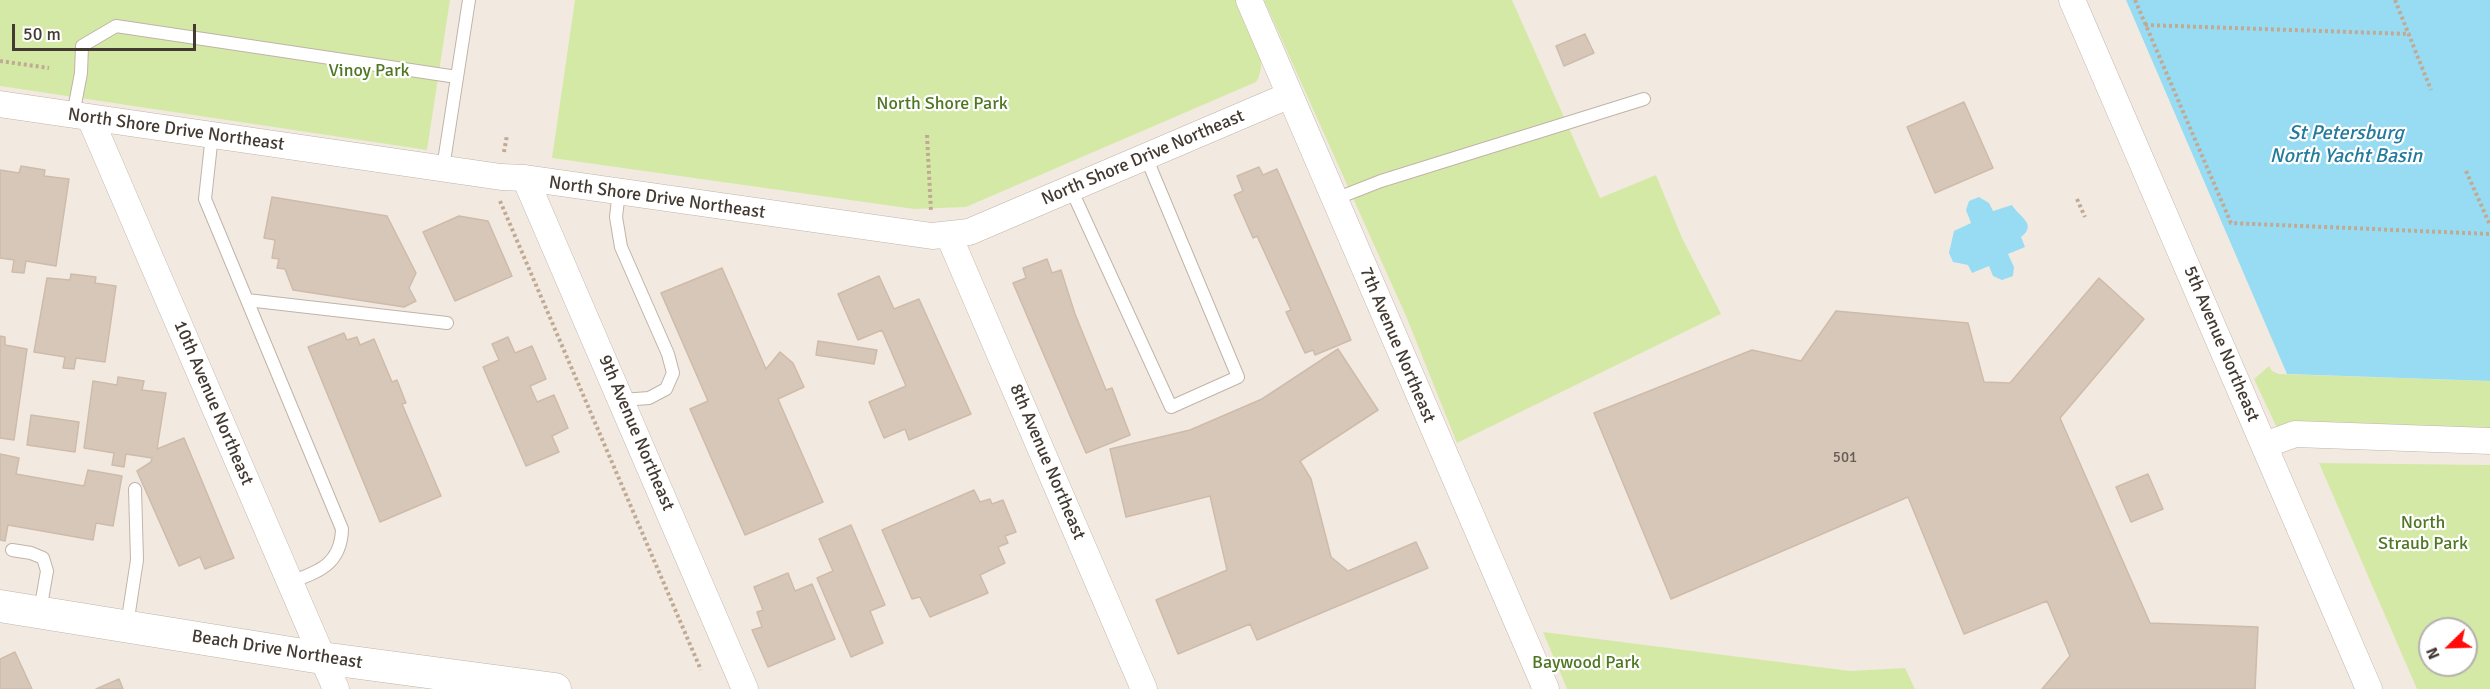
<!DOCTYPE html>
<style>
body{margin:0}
#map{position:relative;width:2490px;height:689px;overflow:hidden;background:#f2eae1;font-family:Signika,sans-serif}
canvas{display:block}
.north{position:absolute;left:2418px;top:617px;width:60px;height:60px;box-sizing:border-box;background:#fff;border:2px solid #b4b0ad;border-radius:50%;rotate:247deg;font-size:16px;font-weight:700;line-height:24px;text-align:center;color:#433a32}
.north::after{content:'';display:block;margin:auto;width:21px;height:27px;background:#ff0b0b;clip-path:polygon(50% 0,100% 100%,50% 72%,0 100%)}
.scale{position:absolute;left:12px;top:24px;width:184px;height:27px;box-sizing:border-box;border:3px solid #433a32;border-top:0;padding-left:8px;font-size:18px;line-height:21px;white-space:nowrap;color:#433a32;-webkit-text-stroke:4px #fff;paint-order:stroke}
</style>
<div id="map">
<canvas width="2490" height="689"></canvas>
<div class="north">N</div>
<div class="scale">50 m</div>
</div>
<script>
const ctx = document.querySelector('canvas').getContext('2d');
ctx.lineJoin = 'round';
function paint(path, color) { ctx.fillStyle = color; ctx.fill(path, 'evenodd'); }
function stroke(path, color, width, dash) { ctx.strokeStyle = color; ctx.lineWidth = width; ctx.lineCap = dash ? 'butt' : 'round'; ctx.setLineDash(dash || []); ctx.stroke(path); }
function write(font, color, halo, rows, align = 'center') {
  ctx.font = font + ' Signika,sans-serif'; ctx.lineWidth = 4.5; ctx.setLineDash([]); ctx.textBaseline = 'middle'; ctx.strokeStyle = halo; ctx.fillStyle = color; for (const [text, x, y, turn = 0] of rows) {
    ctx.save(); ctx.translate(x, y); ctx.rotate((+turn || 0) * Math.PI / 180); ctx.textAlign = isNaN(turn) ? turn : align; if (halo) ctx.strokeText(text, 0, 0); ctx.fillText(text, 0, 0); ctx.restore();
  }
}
const green = new Path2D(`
 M0,0H450L427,150L0,86Z
 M575,0H1237C1247,24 1272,58 1256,82L966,207L914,209L552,158Z
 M1264,0H1512L1600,198L1656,175L1682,238L1721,314L1457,443L1406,316Z
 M2269,366L2272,371L2279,374L2490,381V428L2298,421L2277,428L2254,379Z
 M2319,463L2490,465V689H2417ZM2430,629H2466V665H2430Z
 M1543,632L1850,671L1905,668L1915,689H1567Z`);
const water = new Path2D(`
 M2126,0H2490V381L2287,374Z
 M1979,197L1989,203L1993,211L2012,205C2019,217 2038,224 2021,237L2025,247L2008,254L2014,267L2013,276L2002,280L1993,276L1989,266L1972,273L1968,265L1953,262L1949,253L1954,231L1971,223L1966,210L1969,201Z`);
const building = new Path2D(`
 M1585,34L1594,53L1564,66L1556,46Z
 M1964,102L1993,168L1935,193L1907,127Z
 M21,166L45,170L44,176L69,179L56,266L26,261L24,273L12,272L14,260L0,258V170L19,173Z
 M1259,167L1263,175L1277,169L1351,340L1315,355L1313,350L1305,353L1286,312L1291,310L1257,236L1253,238L1234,195L1243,191L1237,176Z
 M272,197L387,216L416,273L409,288L416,301L404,307L293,290L285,269L277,268L279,259L272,258L275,240L264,238Z
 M459,216L488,221L512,276L455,301L423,232Z
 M1047,259L1052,273L1061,270L1075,314L1106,390L1112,388L1130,435L1086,453L1013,283L1026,278L1023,268Z
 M722,268L766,369L780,352L793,363L804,387L778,399L823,502L745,535L690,409L708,401L661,293Z
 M71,274L96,277L95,283L116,286L105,362L76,358L74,369L63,368L65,357L34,352L47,278L70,280Z
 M879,276L894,309L919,299L971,414L909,440L905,429L884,438L869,402L906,386L882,330L858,340L838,294Z
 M2099,278L2144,319L2060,418L2150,623L2258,627L2255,689H2042L2070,656L2047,601L1964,634L1908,497L1671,599L1594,413L1752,350L1801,361L1836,311L1968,323L1984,382L2010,383Z
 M344,333L347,340L357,337L360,345L374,339L392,382L397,380L406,403L402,404L441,496L380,522L308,347Z
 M0,336L5,337V345L27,349L14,440L0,438Z
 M508,337L515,353L532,346L546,379L530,386L537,402L554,395L568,428L552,436L559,452L526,466L483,367L499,360L492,344Z
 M818,341L877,350L874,364L816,355Z
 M1338,349L1378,410L1300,461L1311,479L1331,557L1348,571L1416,542L1428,568L1257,640L1250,624L1178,654L1156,600L1227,570L1210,496L1126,517L1110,449L1190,430L1262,399Z
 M118,377L144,381L142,390L166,393L157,449L184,438L234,558L205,569L200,557L179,566L137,471L151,462L152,458L126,454L124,467L112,465L114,453L84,448L93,381L117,385Z
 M31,415L79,422L75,452L27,445Z
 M0,454L19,458L16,474L84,486L88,470L122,476L113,526L96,523L93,540L8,525L5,541L0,540Z
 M2148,474L2163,509L2131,522L2116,487Z
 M974,490L980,502L990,499L992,504L1003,500L1016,532L1005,536L1008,543L998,547L1005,563L980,575L988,593L930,617L920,597L912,599L882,530Z
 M851,525L885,605L870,611L883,643L851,657L817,578L833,571L819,539Z
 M788,573L795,591L812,584L835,639L768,667L752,630L762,627L757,612L763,610L754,587Z
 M15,652L32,689H0V659Z
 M119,679L123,689H96Z`);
const path = new Path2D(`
 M2135,0L2231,223L2490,234
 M2395,0L2431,90
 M2145,25L2410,34
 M0,61L49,68
 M927,135L931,212
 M504,152L507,135
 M2466,171L2490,225
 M2077,199L2085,217
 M500,201L701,670`);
const service = new Path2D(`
 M73,115L81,73L82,46L116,26L457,77
 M212,135L205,199L342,529C341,564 319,572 290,582
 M443,168L469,0
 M1071,189L1171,407L1238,377L1146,157
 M619,192L616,217L621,247L668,354L673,373L666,389L649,398L622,400
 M1335,199L1381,181L1644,99
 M247,300L447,323
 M12,550L31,553L43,558L47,571L40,611
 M127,625L137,560L135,489`);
const minor = new Path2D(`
 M1249,0L1546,689
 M2072,0L2369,689
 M0,104L501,177L525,178L932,236L969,232L1290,95
 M90,118L336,689
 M525,178L745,689
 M949,236L1144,689
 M2265,445L2295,434L2490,441`);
const tertiary = new Path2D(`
 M0,606L322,658L555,689`);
const numberNames = [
 ["501",1845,458]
];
const parkNames = [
 ["Vinoy Park",369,71],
 ["North Shore Park",942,104],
 ["North",2423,523],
 ["Straub Park",2423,544],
 ["Baywood Park",1586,663]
];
const streetNames = [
 ["North Shore Drive Northeast",176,130,8],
 ["North Shore Drive Northeast",1143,158,-23],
 ["North Shore Drive Northeast",657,198,8],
 ["5th Avenue Northeast",2221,344,67],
 ["7th Avenue Northeast",1397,345,67],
 ["10th Avenue Northeast",213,403,67],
 ["9th Avenue Northeast",636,433,67],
 ["8th Avenue Northeast",1047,462,67],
 ["Beach Drive Northeast",277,650,9]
];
const waterNames = [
 ["St Petersburg",2346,134],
 ["North Yacht Basin",2346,157]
];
paint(green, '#d5e9a7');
paint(water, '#98dcf4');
paint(building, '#d7c7b9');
stroke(building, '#cfbba9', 1.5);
stroke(service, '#c0b3a7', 14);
stroke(minor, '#c0b3a7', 27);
stroke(tertiary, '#c0b3a7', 33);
stroke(path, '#c0aa94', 4, [3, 3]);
stroke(service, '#fff', 12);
stroke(minor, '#fff', 26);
stroke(tertiary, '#fff', 32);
write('15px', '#685d54', null, numberNames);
write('18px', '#4f7723', '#fff', parkNames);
write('18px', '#433a32', '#fff', streetNames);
write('italic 20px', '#237a9c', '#fff', waterNames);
</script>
